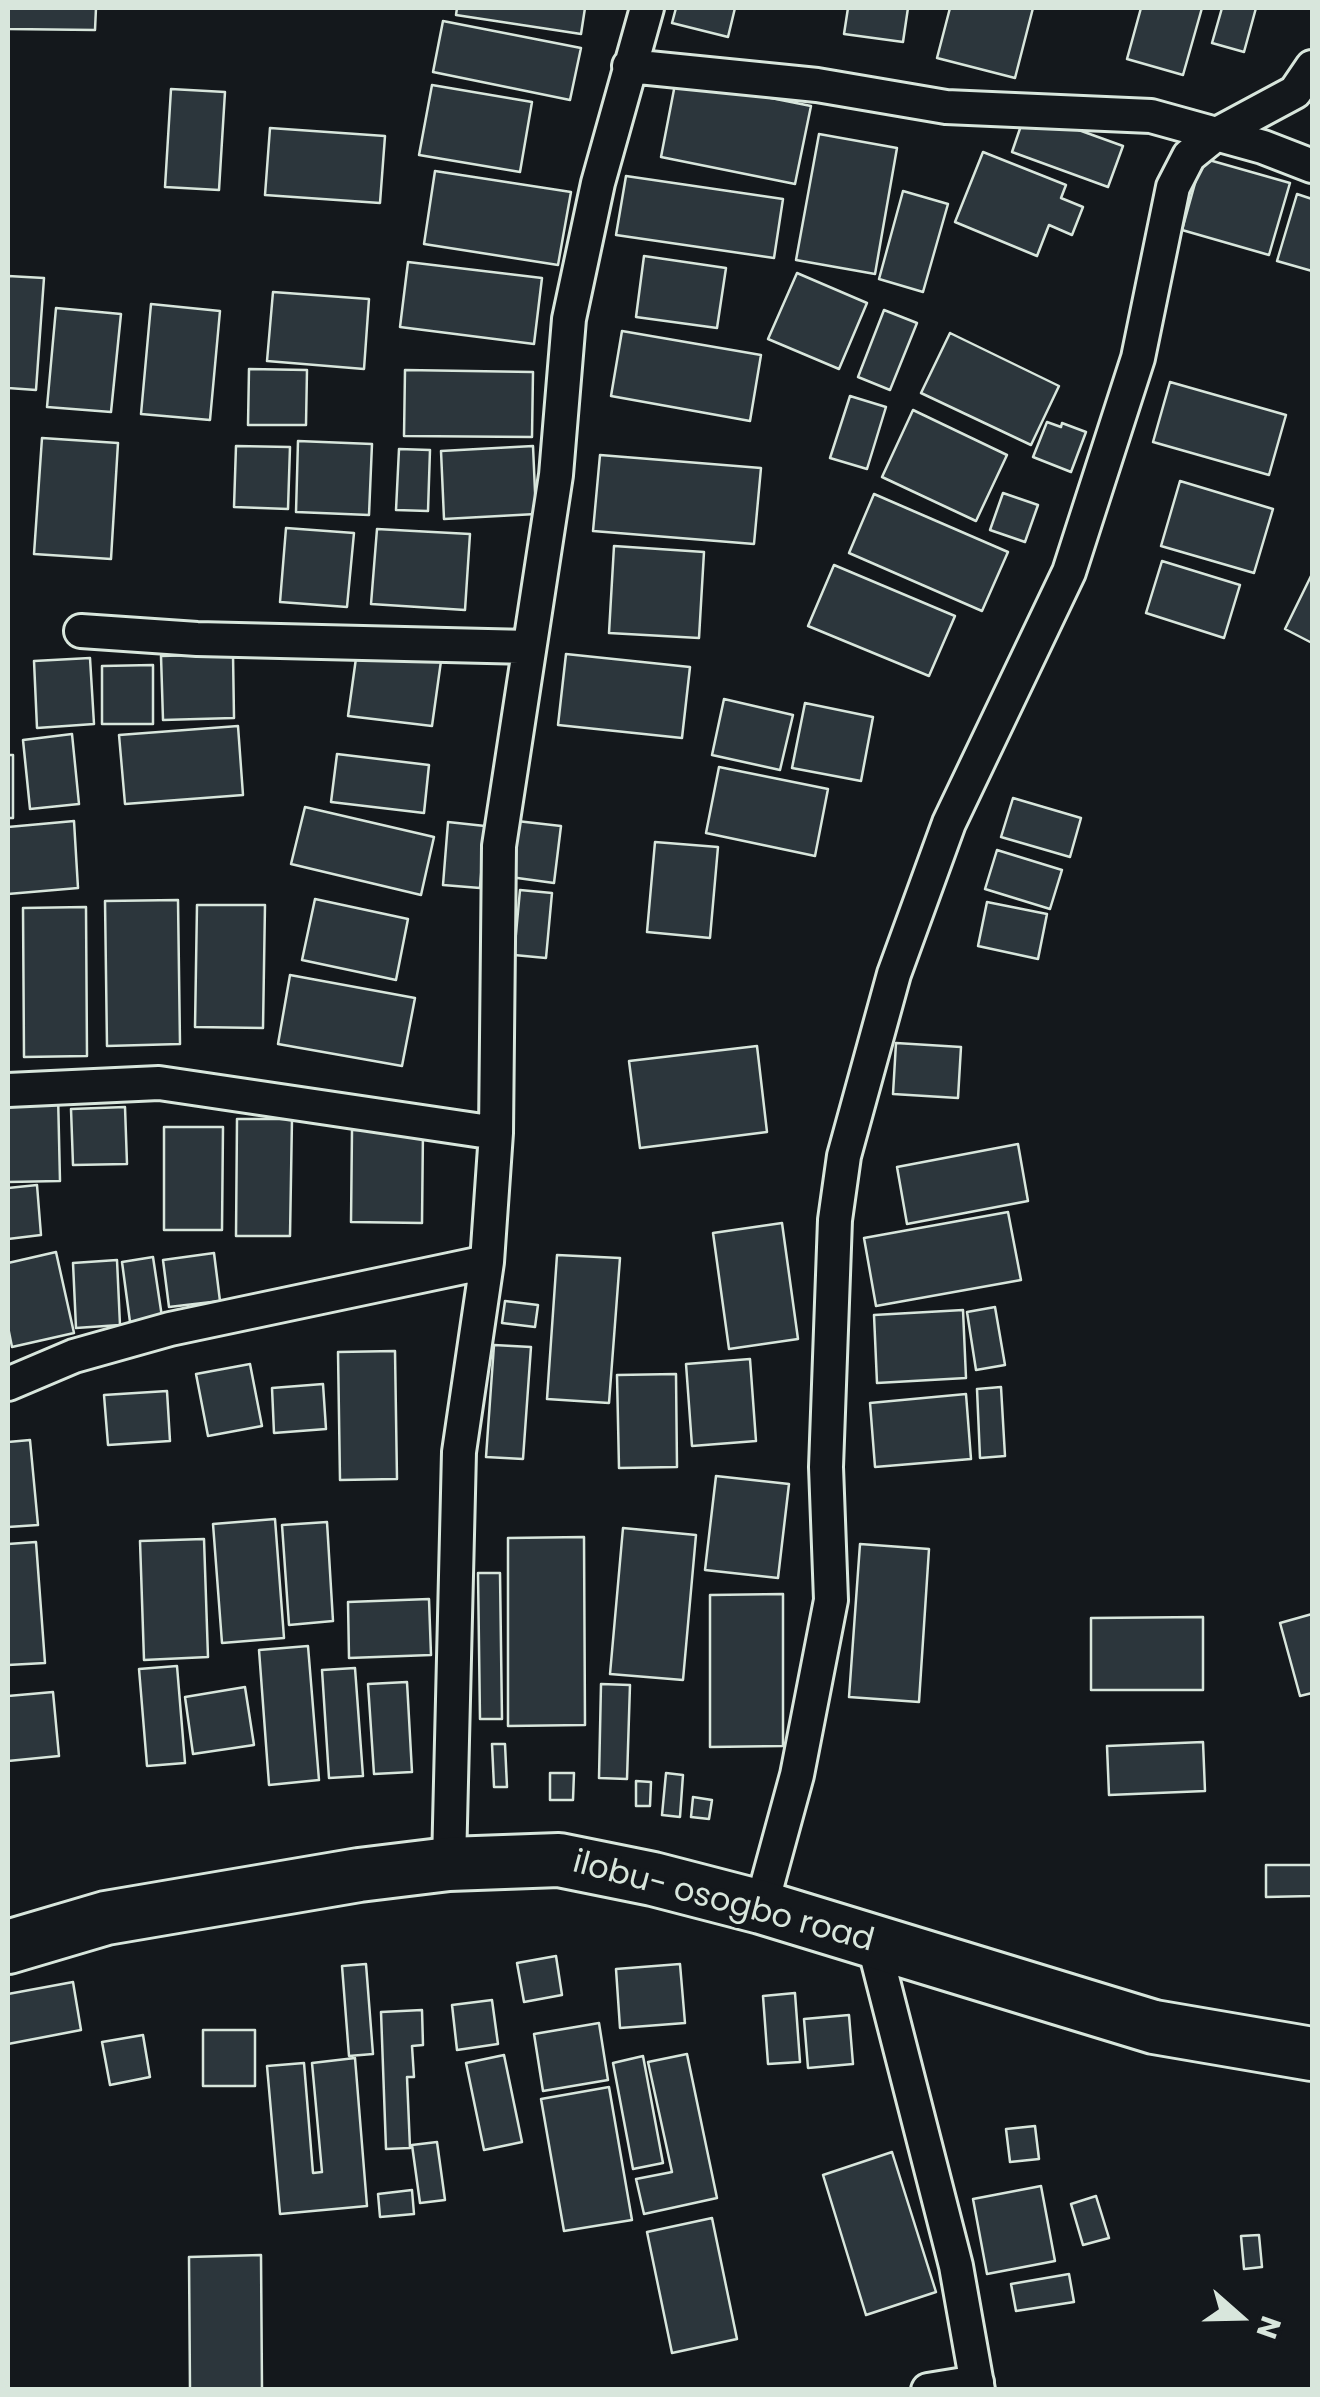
<!DOCTYPE html>
<style>
body{margin:0}
#map{position:relative;width:1320px;height:2397px;overflow:hidden;background:#14181c;font-family:Poppins,sans-serif}
canvas{display:block}
.frame{position:absolute;inset:0;border:10px solid #d8e6dc;pointer-events:none}
.north{position:absolute;left:1190px;top:2267px;width:100px;height:100px;-webkit-text-stroke:8px #14181c;paint-order:stroke;rotate:110deg;font-size:28px;font-weight:700;line-height:40px;text-align:center;color:#d8e6dc}
.north::after{content:'';display:block;margin:auto;width:35px;height:45px;background:#d8e6dc;clip-path:polygon(50% 0,100% 100%,50% 72%,0 100%)}
</style>
<div id="map">
<canvas width="1320" height="2397"></canvas>
<div class="frame"></div>
<div class="north">N</div>
</div>
<script>
const ctx = document.querySelector('canvas').getContext('2d');
ctx.lineJoin = 'round';
function paint(path, color) { ctx.fillStyle = color; ctx.fill(path, 'evenodd'); }
function stroke(path, color, width, dash) { ctx.strokeStyle = color; ctx.lineWidth = width; ctx.lineCap = dash ? 'butt' : 'round'; ctx.setLineDash(dash || []); ctx.stroke(path); }
function write(font, color, halo, rows, align = 'center') {
  ctx.font = font + ' Poppins,sans-serif'; ctx.lineWidth = 8; ctx.setLineDash([]); ctx.textBaseline = 'middle'; ctx.strokeStyle = halo; ctx.fillStyle = color; for (const [text, x, y, turn = 0] of rows) {
    ctx.save(); ctx.translate(x, y); ctx.rotate((+turn || 0) * Math.PI / 180); ctx.textAlign = isNaN(turn) ? turn : align; if (halo) ctx.strokeText(text, 0, 0); ctx.fillText(text, 0, 0); ctx.restore();
  }
}
const building = new Path2D(`
 M8,8H96L95,30L8,29Z
 M457,8H585L581,34L456,15Z
 M676,8H735L728,37L672,23Z
 M848,8H908L903,42L844,34Z
 M950,8H1033L1015,78L937,58Z
 M1141,8H1202L1183,75L1127,59Z
 M1222,8H1256L1244,52L1212,43Z
 M443,21L581,48L570,100L433,72Z
 M676,79L811,106L795,184L661,157Z
 M432,85L532,102L520,172L419,155Z
 M171,89L225,92L219,190L165,187Z
 M1026,111L1123,146L1108,187L1012,152Z
 M270,128L385,136L380,203L265,195Z
 M819,134L897,148L875,274L796,260Z
 M983,152L1066,185L1061,198L1083,207L1072,235L1049,225L1037,256L955,222Z
 M1202,158L1290,183L1269,255L1182,230Z
 M435,171L571,192L558,265L424,244Z
 M626,176L783,199L774,258L616,235Z
 M903,191L948,204L923,292L879,279Z
 M1297,194L1312,199V271L1277,261Z
 M644,256L726,268L717,328L636,317Z
 M408,262L542,278L534,344L400,327Z
 M797,273L867,303L839,369L768,339Z
 M8,276L44,278L36,390L8,388Z
 M273,292L369,299L364,369L267,361Z
 M151,304L220,311L210,420L141,414Z
 M56,308L121,314L111,412L47,407Z
 M884,310L917,323L890,390L858,377Z
 M622,331L761,355L750,421L611,396Z
 M950,333L1059,386L1031,445L921,393Z
 M249,369L307,370L306,425H248Z
 M405,370L533,372L532,437L404,436Z
 M1170,382L1286,415L1269,475L1153,442Z
 M850,396L886,407L867,469L830,458Z
 M913,410L1007,455L976,521L882,477Z
 M1047,422L1061,427L1062,423L1086,432L1071,472L1033,457Z
 M42,438L118,443L111,559L34,554Z
 M298,441L372,444L369,515L296,512Z
 M236,446L290,447L288,509L234,507Z
 M533,446L536,514L444,519L441,451Z
 M399,449L430,450L428,511L396,510Z
 M600,455L761,468L754,544L593,531Z
 M1180,481L1273,509L1254,573L1161,546Z
 M1003,493L1038,505L1025,542L990,530Z
 M874,494L1008,552L982,611L849,553Z
 M286,528L354,533L347,607L280,602Z
 M377,529L470,534L465,610L371,604Z
 M614,546L704,552L699,638L609,633Z
 M1162,561L1240,585L1224,638L1146,613Z
 M834,565L955,616L929,676L808,626Z
 M1312,574V643L1285,629Z
 M357,651L441,661L432,726L348,716Z
 M233,654L234,718L163,720L161,656Z
 M566,654L690,667L682,738L558,725Z
 M90,658L94,724L37,728L34,661Z
 M153,665V724H102V666Z
 M724,699L793,715L780,770L712,755Z
 M805,703L873,717L861,781L792,768Z
 M238,726L243,795L125,804L119,735Z
 M72,734L79,804L30,809L23,740Z
 M337,754L429,765L424,813L331,802Z
 M8,755H13V818H8Z
 M719,767L828,789L815,856L706,833Z
 M1013,798L1081,818L1070,857L1001,837Z
 M305,807L434,837L421,895L291,864Z
 M74,821L78,888L8,894V827Z
 M517,821L561,826L554,883L510,877Z
 M448,822L485,826L480,888L443,885Z
 M655,842L718,847L710,938L647,932Z
 M997,850L1062,870L1050,909L985,889Z
 M520,890L552,893L546,958L514,955Z
 M315,899L408,919L396,980L302,960Z
 M178,900L180,1044L107,1046L105,901Z
 M987,902L1047,914L1038,959L978,946Z
 M197,905H265L263,1028L195,1027Z
 M86,907L87,1056L24,1057L23,908Z
 M290,975L415,998L402,1066L278,1044Z
 M896,1043L961,1047L958,1098L893,1094Z
 M757,1046L767,1132L640,1148L629,1061Z
 M58,1094L60,1181L8,1182V1095Z
 M125,1107L127,1164L73,1165L71,1109Z
 M237,1119H292L290,1236H236Z
 M164,1127H223L222,1230H164Z
 M352,1130H423L422,1223L351,1222Z
 M1018,1144L1028,1201L907,1224L897,1167Z
 M37,1185L41,1235L8,1239V1188Z
 M1008,1212L1021,1280L876,1306L864,1238Z
 M782,1223L798,1339L729,1349L713,1233Z
 M56,1252L74,1333L12,1347L8,1327V1263Z
 M214,1253L220,1301L169,1307L163,1260Z
 M557,1255L620,1258L609,1403L547,1399Z
 M153,1257L162,1317L130,1322L122,1262Z
 M117,1260L120,1325L76,1328L73,1263Z
 M505,1301L538,1305L535,1327L502,1323Z
 M995,1307L1005,1365L976,1370L967,1312Z
 M963,1310L966,1378L877,1383L874,1315Z
 M494,1345L531,1347L523,1459L486,1457Z
 M395,1351L397,1479L340,1480L338,1352Z
 M750,1359L756,1441L692,1446L686,1364Z
 M250,1364L262,1426L208,1436L196,1374Z
 M676,1374L677,1467L619,1468L617,1375Z
 M323,1384L326,1429L274,1433L272,1388Z
 M1001,1387L1005,1456L980,1458L977,1389Z
 M167,1391L170,1441L108,1445L104,1395Z
 M966,1394L971,1459L875,1467L870,1403Z
 M30,1440L38,1525L8,1527V1442Z
 M716,1476L789,1484L778,1578L705,1570Z
 M275,1519L284,1638L222,1643L213,1524Z
 M327,1522L333,1621L289,1625L282,1525Z
 M623,1528L696,1535L683,1680L610,1674Z
 M584,1537L585,1725L508,1726V1538Z
 M204,1539L208,1657L144,1660L140,1541Z
 M36,1542L45,1663L8,1665V1544Z
 M860,1544L929,1549L919,1702L849,1697Z
 M478,1573H500L502,1719H480Z
 M783,1594V1746L710,1747V1595Z
 M429,1599L431,1655L349,1658L348,1602Z
 M1312,1614V1693L1300,1696L1280,1623Z
 M1203,1617V1690H1091V1618Z
 M308,1646L319,1780L269,1785L259,1650Z
 M177,1666L185,1763L147,1766L139,1669Z
 M355,1668L363,1776L329,1778L322,1670Z
 M407,1682L412,1772L374,1774L368,1684Z
 M601,1684L630,1685L627,1779L599,1778Z
 M245,1687L254,1745L193,1754L185,1697Z
 M53,1692L59,1756L8,1761V1696Z
 M1203,1742L1205,1791L1109,1795L1107,1746Z
 M492,1744H505L507,1787H494Z
 M550,1773H574L573,1800H550Z
 M666,1773L683,1775L680,1817L662,1815Z
 M636,1781L651,1782L650,1806H636Z
 M693,1797L712,1800L709,1819L691,1817Z
 M1266,1865H1312V1896L1266,1897Z
 M556,1956L562,1995L524,2002L517,1963Z
 M366,1964L373,2054L349,2056L342,1966Z
 M680,1964L685,2023L620,2028L616,1969Z
 M73,1982L81,2030L8,2044V1994Z
 M795,1993L800,2062L768,2064L763,1996Z
 M492,2000L498,2044L457,2050L452,2005Z
 M422,2010L423,2045L412,2046L414,2077H407L410,2148L386,2149L381,2012Z
 M849,2015L853,2064L808,2068L804,2019Z
 M599,2023L608,2080L543,2091L534,2034Z
 M203,2030H255V2086H203Z
 M143,2035L150,2077L110,2085L102,2042Z
 M687,2054L717,2198L644,2214L636,2179L672,2172L648,2062Z
 M504,2055L522,2142L484,2150L466,2063Z
 M643,2056L663,2163L633,2169L613,2063Z
 M355,2058L367,2206L280,2214L267,2066L304,2063L313,2173L322,2172L312,2063Z
 M609,2087L632,2220L564,2231L541,2099Z
 M1035,2126L1039,2159L1010,2162L1006,2129Z
 M437,2142L445,2200L420,2203L412,2145Z
 M892,2152L936,2292L866,2315L823,2175Z
 M1041,2186L1055,2261L987,2274L973,2199Z
 M412,2190L414,2214L380,2217L378,2194Z
 M1096,2196L1109,2238L1083,2245L1071,2204Z
 M712,2218L737,2339L672,2353L647,2232Z
 M1259,2235L1262,2267L1244,2269L1241,2236Z
 M261,2255L262,2390H190L189,2257Z
 M1069,2274L1074,2302L1016,2311L1011,2284Z`);
const street = new Path2D(`
 M629,66L817,85L946,107L1151,116L1263,147L1312,166
 M81,631L197,639L529,647
 M8,1090L159,1083L496,1133
 M8,1384L74,1356L170,1329L487,1262
 M449,1864L459,1452L487,1262L496,1133L499,846L556,475L569,319L598,183L647,8
 M761,1907L797,1775L831,1600L826,1467L835,1220L844,1156L894,974L949,823L1069,572L1138,358L1173,187L1189,156L1215,135L1295,92L1312,67
 M873,1942L956,2266L978,2390
 M928,2390L977,2382`);
const primary = new Path2D(`
 M8,1947L106,1918L359,1875L449,1864L559,1860L653,1879L761,1907L1154,2027L1312,2054`);
const streetNames = [
 ["ilobu- osogbo road",723,1903,15]
];
paint(building, '#2c363c');
stroke(building, '#d8e6dc', 2.5);
stroke(street, '#d8e6dc', 38);
stroke(primary, '#d8e6dc', 58);
stroke(street, '#14181c', 32);
stroke(primary, '#14181c', 52);
write('32px', '#d8e6dc', '#14181c', streetNames);
</script>
